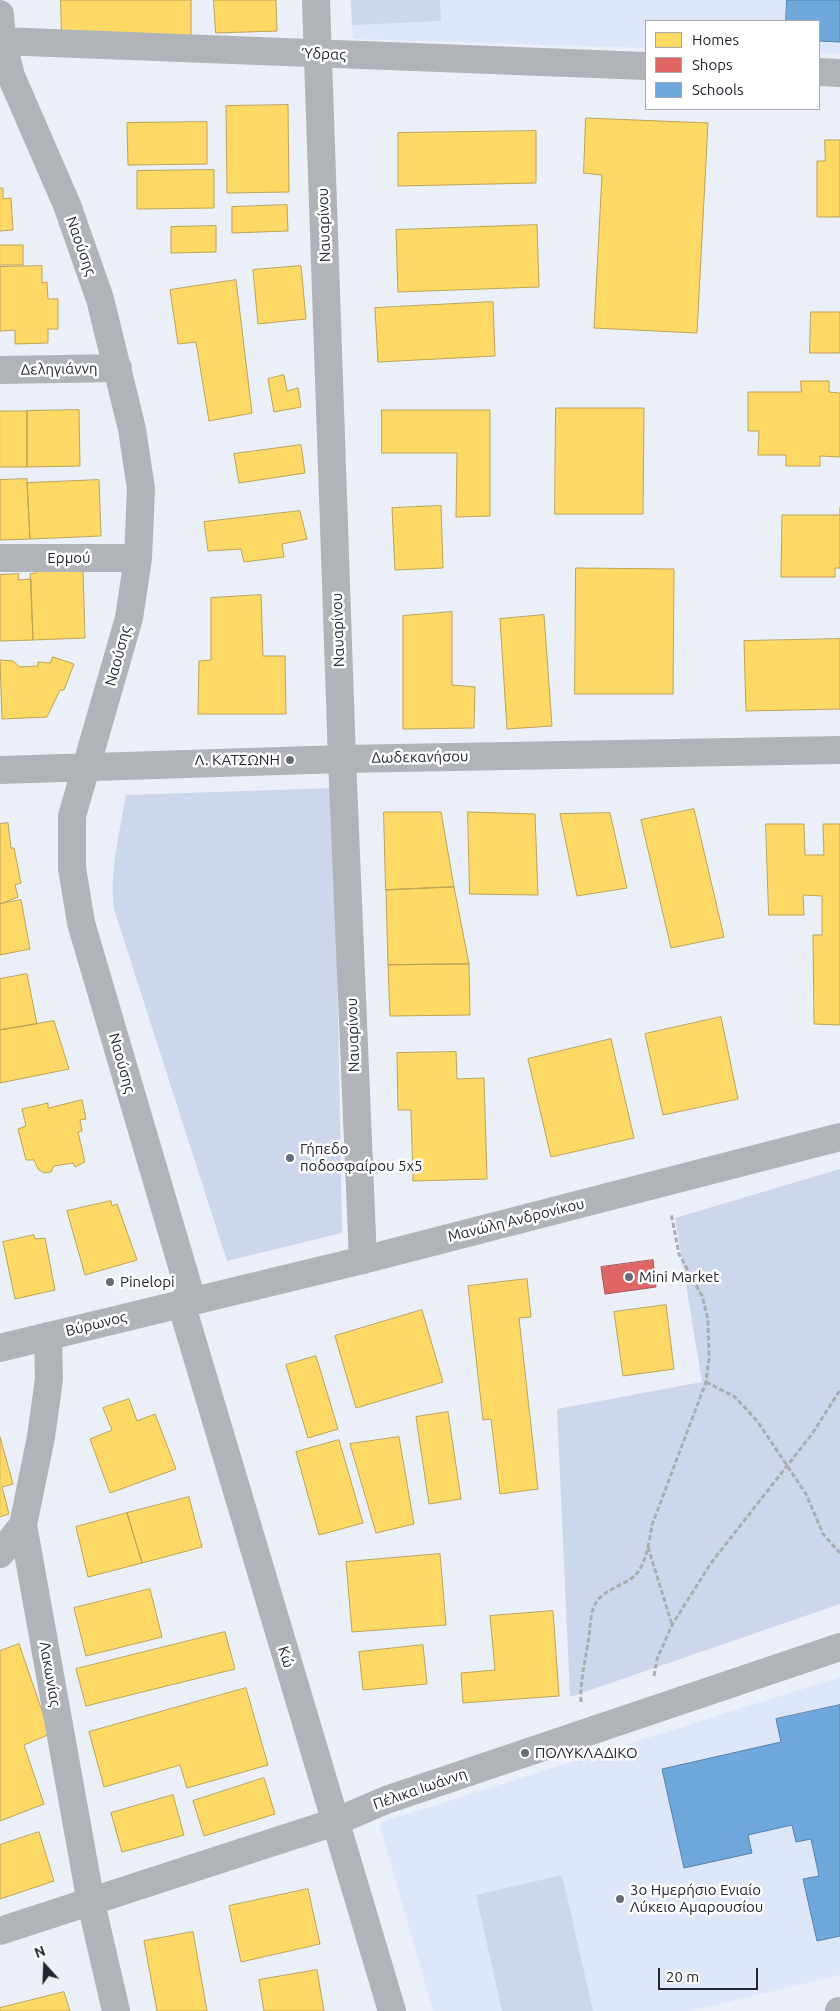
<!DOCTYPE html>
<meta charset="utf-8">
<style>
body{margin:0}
#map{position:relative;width:840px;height:2011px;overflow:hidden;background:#ebeff7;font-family:Ubuntu,sans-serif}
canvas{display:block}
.legend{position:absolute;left:645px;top:20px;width:175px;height:90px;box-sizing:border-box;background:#fff;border:1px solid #a6a8ac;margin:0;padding:6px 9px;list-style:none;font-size:15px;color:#212630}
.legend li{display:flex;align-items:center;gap:10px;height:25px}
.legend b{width:25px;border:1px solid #a6a8ac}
.north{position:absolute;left:20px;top:1941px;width:50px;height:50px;-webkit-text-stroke:4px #fff;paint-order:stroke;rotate:340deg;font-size:14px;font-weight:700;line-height:20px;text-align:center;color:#212630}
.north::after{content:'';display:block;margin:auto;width:18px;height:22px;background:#212630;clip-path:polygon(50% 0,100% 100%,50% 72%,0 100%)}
.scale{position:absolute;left:658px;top:1968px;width:100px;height:22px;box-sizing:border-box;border:2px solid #212630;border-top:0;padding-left:6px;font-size:15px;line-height:18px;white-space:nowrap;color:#212630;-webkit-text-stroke:4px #fff;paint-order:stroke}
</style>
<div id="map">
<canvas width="840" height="2011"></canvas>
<ul class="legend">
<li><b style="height:14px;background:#ffd966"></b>Homes</li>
<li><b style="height:14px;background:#e06666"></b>Shops</li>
<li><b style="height:14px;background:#6fa8dc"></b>Schools</li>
</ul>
<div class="north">N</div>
<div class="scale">20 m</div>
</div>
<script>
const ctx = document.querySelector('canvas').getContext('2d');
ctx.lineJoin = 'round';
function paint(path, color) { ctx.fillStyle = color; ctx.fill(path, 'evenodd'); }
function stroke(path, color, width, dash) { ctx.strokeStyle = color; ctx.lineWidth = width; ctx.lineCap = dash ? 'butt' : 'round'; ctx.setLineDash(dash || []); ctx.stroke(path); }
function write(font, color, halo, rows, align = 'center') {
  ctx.font = font + ' Ubuntu,sans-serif'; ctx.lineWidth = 5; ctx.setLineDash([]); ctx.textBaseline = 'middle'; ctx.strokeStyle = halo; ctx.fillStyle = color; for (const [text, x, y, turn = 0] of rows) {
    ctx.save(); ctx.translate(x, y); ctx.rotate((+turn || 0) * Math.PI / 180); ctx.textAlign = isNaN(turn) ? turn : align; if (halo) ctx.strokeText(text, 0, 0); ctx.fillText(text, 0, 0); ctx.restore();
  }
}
const built = new Path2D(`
 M351,0H840V53H819V21H646V48L353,39Z
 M840,1677V1975L690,2011H433L379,1823Z`);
const green = new Path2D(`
 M351,0H440L441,21L352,25Z
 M334,788L342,1233L227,1261L114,909C109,872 120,832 126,795Z
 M840,1169V1604L570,1697L557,1409L702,1382L675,1218Z
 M562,1875L593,2011H502L476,1895Z`);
const homes = new Path2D(`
 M61,0H191V37L62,39Z
 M214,0H276L277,31L216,33Z
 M288,105L289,192L227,193L226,106Z
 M586,118L708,123L697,333L594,328L602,175L584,173Z
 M207,122V164L128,165L127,123Z
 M536,131V183L398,186V133Z
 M825,140H840V217H817V161H825Z
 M214,170V208L137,209V171Z
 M0,188H3V199L11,198L13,230L0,231Z
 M287,205L288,231L232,233V207Z
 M537,225L539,287L398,292L396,230Z
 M216,226V252L171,253V227Z
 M0,245H23V265H0Z
 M42,266V283L47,282L48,299H58V329H48V343L15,344V330L0,331V267Z
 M301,266L306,319L258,324L253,270Z
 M236,280L252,413L209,421L196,342L178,344L170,290Z
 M493,302L495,356L378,362L375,308Z
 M811,312H840V353H810Z
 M284,375L287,391L298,388L301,407L274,412L268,379Z
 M801,381H829V392L840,393V457L820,456V466H786V455H758L759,431H748V392H801Z
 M556,408H644L643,514H555Z
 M79,410L80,466L27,467V411Z
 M382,410H490V516L456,517L457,453H382Z
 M0,411H27V467H0Z
 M301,445L305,473L239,483L234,454Z
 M27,479L30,539L0,540V480Z
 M99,480L101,536L30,539L27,483Z
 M441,506L443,568L395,570L392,508Z
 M840,508V568H835V577H781L782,515H840Z
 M300,511L307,539L282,544L284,557L244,562L241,549L208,551L204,522Z
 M576,568L674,569L673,694H575Z
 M83,569L85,638L33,640L30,574L36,573V571Z
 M19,574L18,580L31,579L33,640L0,641V575Z
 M261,595L263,656H285L286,714H198L199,661L211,660V598Z
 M452,612V685L475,687L474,728L403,729V616Z
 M544,615L552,726L507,729L500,619Z
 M840,639V709L746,711L744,641Z
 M53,657L74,664L64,690H60L47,717L2,719L0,660L13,661L20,667L38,666V662L50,663Z
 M694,809L724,937L671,948L641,820Z
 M384,812H441L454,887L386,890Z
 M468,812L535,814L538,895L470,894Z
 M610,813L627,888L577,896L560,814Z
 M8,823L11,848H14L21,883L15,885L18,897L0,904V824Z
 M766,824H804L805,855H824L823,824H840V1025L814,1024L813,935H822V896L803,895L804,915H769Z
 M454,887L469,964L388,965L386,890Z
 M21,900L30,949L0,955V904Z
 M469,964L470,1015L390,1016L388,965Z
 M27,974L37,1024L0,1030V979Z
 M721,1017L738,1099L663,1115L645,1034Z
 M54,1021L69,1069L0,1083V1030Z
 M611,1039L634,1138L551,1157L528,1059Z
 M456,1052L457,1079L484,1078L487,1179L413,1181L411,1110H398L397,1053Z
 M82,1100L86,1119L80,1120L82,1131L78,1132L85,1162L75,1167L73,1163L54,1166L51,1172L44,1173L38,1169L34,1160H26L18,1129L26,1126L22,1109L48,1103V1108Z
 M111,1201L112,1206L117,1204L137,1260L85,1275L67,1211Z
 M34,1235L35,1239L45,1238L55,1290L15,1299L3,1242Z
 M527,1279L531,1317L519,1318L538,1489L500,1494L491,1419L483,1420L468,1286Z
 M666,1305L674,1369L623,1376L614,1312Z
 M422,1310L443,1382L356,1408L335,1336Z
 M316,1356L338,1429L308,1438L286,1365Z
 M129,1399L137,1421L155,1414L176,1469L110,1493L90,1439L112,1430L103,1408Z
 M448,1412L461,1499L429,1504L416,1417Z
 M0,1437L13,1484L2,1487L9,1514L0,1517Z
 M399,1437L414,1524L376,1533L350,1444Z
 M339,1440L363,1523L319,1535L296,1452Z
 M189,1497L202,1547L142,1563L127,1513Z
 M127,1513L142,1563L88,1577L76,1527Z
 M440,1554L446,1625L352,1632L346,1562Z
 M150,1589L162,1637L86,1656L74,1608Z
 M553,1611L559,1696L463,1703L461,1673L495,1670L490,1616Z
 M225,1632L235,1669L86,1706L76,1669Z
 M19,1644L50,1734L24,1745L44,1804L0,1821V1651Z
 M423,1645L427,1684L363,1690L359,1652Z
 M246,1688L268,1765L187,1788L180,1765L104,1787L89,1732Z
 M264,1778L275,1814L204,1836L193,1801Z
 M173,1795L184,1835L122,1852L111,1813Z
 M39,1832L54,1881L0,1899V1845Z
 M308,1889L320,1944L241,1962L229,1906Z
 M193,1932L207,2011H157L144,1941Z
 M317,1970L324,2011H264L259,1980Z
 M64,1992L70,2011H0V2008Z`);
const shops = new Path2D(`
 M653,1260L656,1287L605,1294L601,1267Z`);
const schools = new Path2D(`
 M787,0H840V42L819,41V21H786Z
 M840,1705V1936L817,1941L803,1879L819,1876L811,1839L796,1842L792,1825L748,1835L752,1853L684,1868L662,1769L781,1742L776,1719Z`);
const path = new Path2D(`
 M706,1382L735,1397L758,1422L806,1494L823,1534L840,1553
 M648,1547L672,1625
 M654,1676L657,1659L672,1625L711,1563L812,1434L840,1390
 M581,1702C580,1681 585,1663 588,1642C591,1629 589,1612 597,1601C606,1590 618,1587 629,1580C646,1571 649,1542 652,1525L706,1382L709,1359L708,1319L702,1296L679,1254L671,1213`);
const minor = new Path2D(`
 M316,0L342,759L363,1260
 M0,14L2,41L11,76L67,205L100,299L132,429L141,489L138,558L129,618L72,816V868L81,923L192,1300
 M0,41L646,66
 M819,72L840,73
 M0,370L118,368
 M0,558H138
 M0,770L342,759L840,750
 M181,1303L392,2011
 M48,1336L49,1379L41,1437L23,1525L91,1903L116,2011
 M0,1348L363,1260L840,1137
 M0,1554L23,1525
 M0,1931L335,1822L386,1800L840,1647
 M839,2011H840`);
const markers = [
 [290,760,5,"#686c76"],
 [290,1158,5,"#686c76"],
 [629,1277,5,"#686c76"],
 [110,1282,5,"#686c76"],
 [525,1753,5,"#686c76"],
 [620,1899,5,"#686c76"]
];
const streetNames = [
 ["Ύδρας",324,54,2],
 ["Ναυαρίνου",324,225,-92],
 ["Ναούσης",81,246,70],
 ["Δεληγιάννη",59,369,-1],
 ["Ερμού",69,558],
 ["Ναυαρίνου",338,630,-92],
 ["Ναούσης",118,656,-75],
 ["Δωδεκανήσου",420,757,-1],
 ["Ναυαρίνου",353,1035,-92],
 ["Ναούσης",122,1063,74],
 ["Μανώλη Ανδρονίκου",516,1220,-14],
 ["Βύρωνος",96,1324,-14],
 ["Κώ",286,1657,73],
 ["Λακωνίας",50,1674,80],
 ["Πέλικα Ιωάννη",420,1789,-19]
];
const poiNames = [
 ["Λ. ΚΑΤΣΩΝΗ",280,760,"right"],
 ["Γήπεδο",300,1149],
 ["ποδοσφαίρου 5x5",300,1166],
 ["Mini Market",639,1277],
 ["Pinelopi",120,1282],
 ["ΠΟΛΥΚΛΑΔΙΚΟ",535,1753],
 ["3ο Ημερήσιο Ενιαίο",630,1890],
 ["Λύκειο Αμαρουσίου",630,1907]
];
paint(built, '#dee7f9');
paint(green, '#cdd7eb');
paint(homes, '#ffd966');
stroke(homes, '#bca356', 1);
paint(shops, '#e06666');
stroke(shops, '#a75356', 1);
paint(schools, '#6fa8dc');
stroke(schools, '#5881a8', 1);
stroke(path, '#aaacb1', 3, [5, 2.5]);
stroke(minor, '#b0b3b7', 28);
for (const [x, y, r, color] of markers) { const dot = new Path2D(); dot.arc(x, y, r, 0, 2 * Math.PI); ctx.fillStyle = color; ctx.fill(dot); stroke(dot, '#fff', 2); }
write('15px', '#212630', '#fff', streetNames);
write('15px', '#212630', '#fff', poiNames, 'left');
</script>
